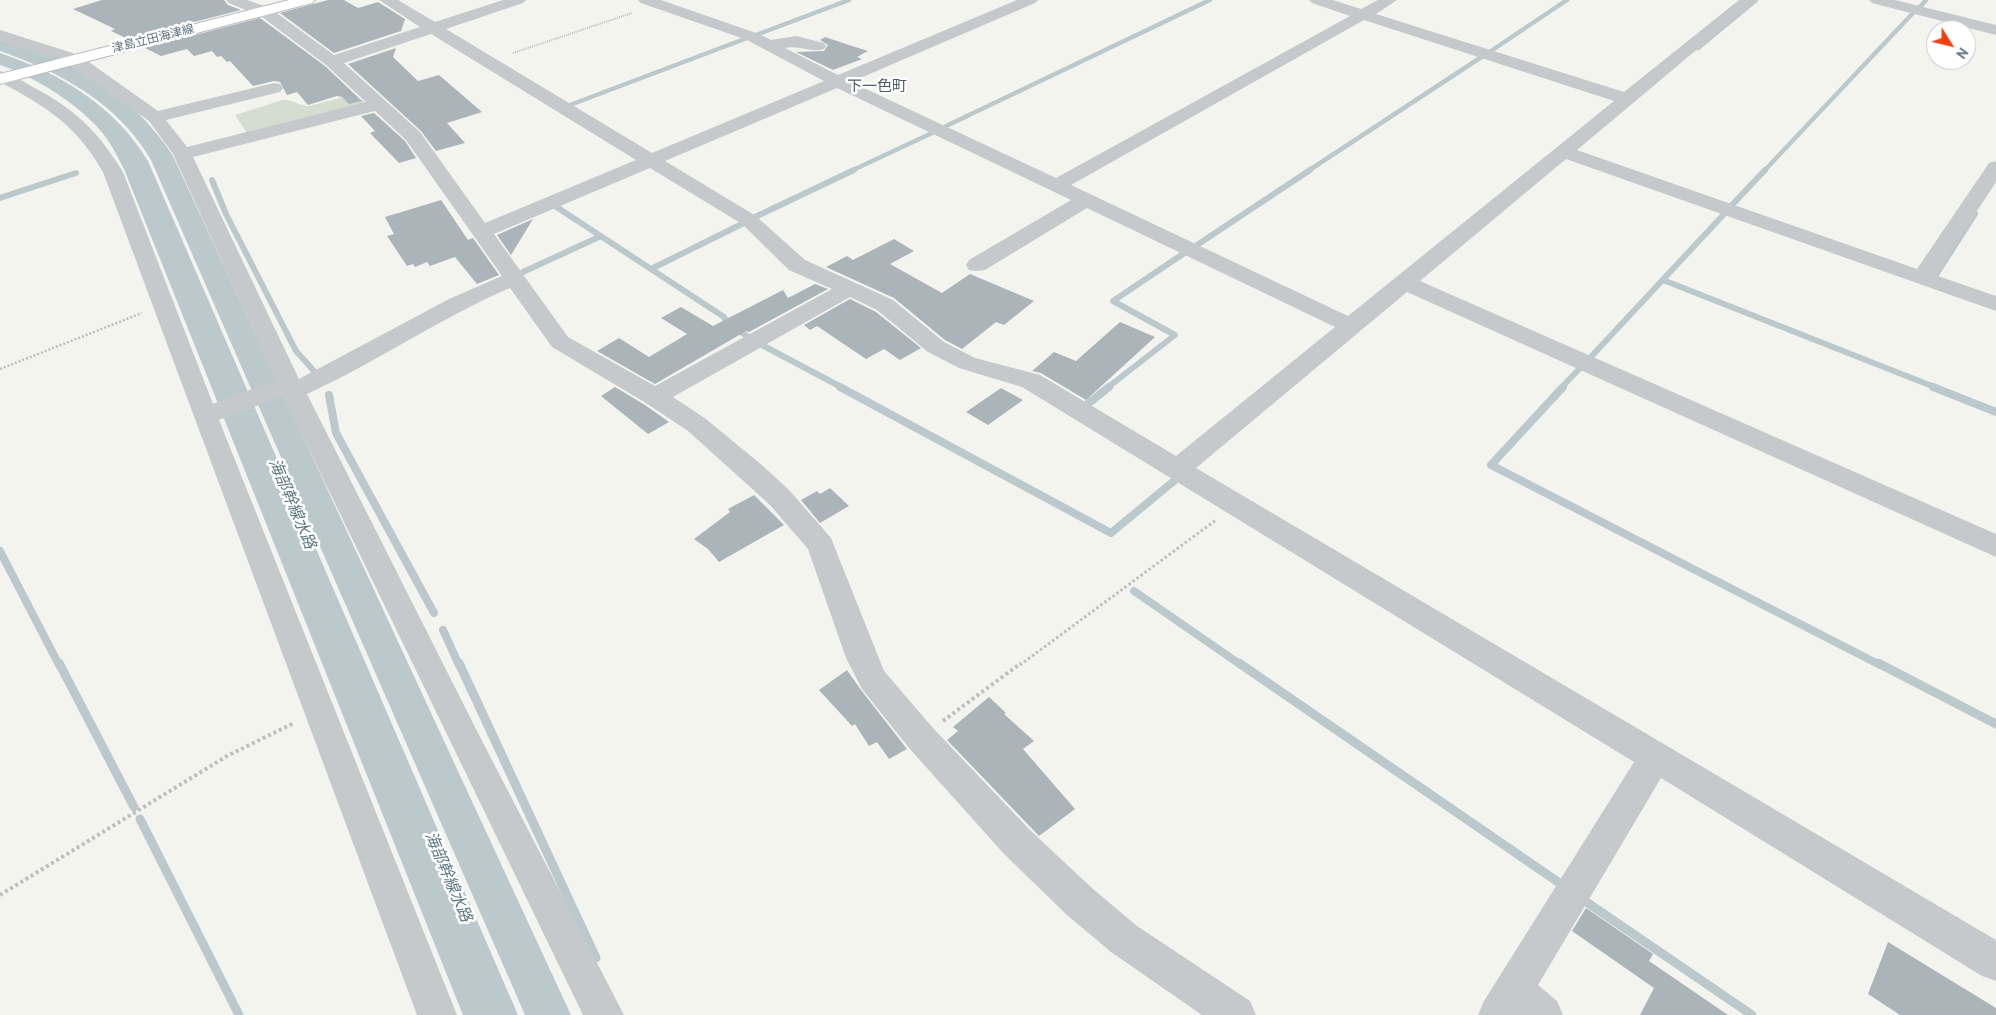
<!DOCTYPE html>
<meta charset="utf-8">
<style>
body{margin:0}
#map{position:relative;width:1996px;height:1015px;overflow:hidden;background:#f4f4ef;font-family:"PT Sans",sans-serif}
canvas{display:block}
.north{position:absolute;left:1926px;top:20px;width:50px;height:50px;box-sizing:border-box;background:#fff;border:1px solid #bfc8cd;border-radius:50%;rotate:126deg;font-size:14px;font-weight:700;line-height:20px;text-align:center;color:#607583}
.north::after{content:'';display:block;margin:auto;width:18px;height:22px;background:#f43d0f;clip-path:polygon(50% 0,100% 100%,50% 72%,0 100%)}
</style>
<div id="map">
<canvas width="1996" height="1015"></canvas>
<div class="north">N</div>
</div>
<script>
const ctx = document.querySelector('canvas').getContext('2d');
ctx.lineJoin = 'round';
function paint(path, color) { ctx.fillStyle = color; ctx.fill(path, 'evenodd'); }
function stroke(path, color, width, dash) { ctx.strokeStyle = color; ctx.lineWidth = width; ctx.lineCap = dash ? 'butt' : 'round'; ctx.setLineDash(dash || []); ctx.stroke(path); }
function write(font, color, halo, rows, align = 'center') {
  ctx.font = font + ' "PT Sans","Noto Sans JP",sans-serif'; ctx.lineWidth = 5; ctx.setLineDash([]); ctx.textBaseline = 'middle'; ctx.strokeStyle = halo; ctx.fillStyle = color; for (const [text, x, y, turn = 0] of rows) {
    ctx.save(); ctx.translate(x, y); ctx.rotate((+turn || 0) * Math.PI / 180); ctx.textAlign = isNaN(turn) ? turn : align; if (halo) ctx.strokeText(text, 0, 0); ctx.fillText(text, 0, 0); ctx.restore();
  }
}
const green = new Path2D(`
 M348,96L364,101L367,106L249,136L235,115L282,100C292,98 298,106 309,106Z`);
const water = new Path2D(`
 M0,40C21,47 44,53 65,62C109,82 147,116 173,156L571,1015H525L151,160C118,103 60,72 0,51Z
 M0,53C60,73 115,106 148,161L518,1015H463L124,169C117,156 110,141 100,130C77,103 33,76 0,65Z`);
const streamFar3 = new Path2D(`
 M1920,7L1926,0
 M756,35L849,0
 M1698,48L1756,0
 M1488,53L1567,0
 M570,105L747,38
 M944,127L1210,0
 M851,171L932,133
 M1308,171L1483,56
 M1764,171L1913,13`);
const streamFar2 = new Path2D(`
 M212,180L226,214L296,351L314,371
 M0,198L76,173
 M560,203L555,206L724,317L728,325L749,337
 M1732,205L1765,170
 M755,217L854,170
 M1194,247L1310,170
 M651,269L746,222
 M523,272L601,236
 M1934,278L1975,214
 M1663,280L1937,388
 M760,344L843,388
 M1588,360L1725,213
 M1107,388L1175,335L1113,301L1186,252
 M1561,388L1582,366`);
const streamFar1 = new Path2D(`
 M840,387L1111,533L1180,476
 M1563,387L1491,465L1880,665
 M1933,387L1996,412
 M329,395L336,433L434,613
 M1085,406L1109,387
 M0,551L59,665
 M1134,591L1241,665
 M443,630L459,665`);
const stream = new Path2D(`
 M59,663L134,807
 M459,663L596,958
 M1239,663L1558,882
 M1878,663L1996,724
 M140,819L239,1015
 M1585,901L1752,1015`);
const building = new Path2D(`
 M102,0H224L228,5L241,10L128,39L111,31L115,29L73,9Z
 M328,0H344L358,8L378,2L405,19L401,31L334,53L280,13Z
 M260,18L325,66L362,101L349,104L342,97L337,96L308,105L297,92L287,95L280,82L274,81L253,86L230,61L227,62L221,56L217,57L212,51L194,56L187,49L161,56L145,48Z
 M825,37L846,44L868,51L857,57L862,59L833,70L796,52L824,51L828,45L820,40Z
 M396,48L393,57L418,81L439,75L482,112L447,123L465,143L436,151L421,131L348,64Z
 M374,113L405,141L416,158L399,163L370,133L375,131L361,116Z
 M441,200L468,240L473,238L499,275L477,284L455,257L430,266L427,262L415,267L413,264L407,266L387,236L394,234L385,217Z
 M533,219L511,255L497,235Z
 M894,239L914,251L890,264L942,293L970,274L1034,301L1004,325L996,322L962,349L945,340L894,298L826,267L847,256L853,260Z
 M815,284L828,289L749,332L746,331L655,384L597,351L619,338L649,357L687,334L661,318L681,307L713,326L783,290L788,298Z
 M850,299L876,312L921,348L900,360L884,349L866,359L817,326L810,330L804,325Z
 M1120,322L1155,337L1086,400L1041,373L1032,371L1054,352L1076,361Z
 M615,387L645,405L669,422L648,434L601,396Z
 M1001,388L1023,400L988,425L966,412Z
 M830,488L849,506L820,523L801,500L817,491L820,494Z
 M754,495L784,525L719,562L708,549L694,539L730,512L728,509Z
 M847,670L861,690L907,749L889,759L877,742L869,746L855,724L852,726L819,690Z
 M989,697L1006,713L1004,714L1034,741L1023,749L1075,809L1039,836L947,740L958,731L953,727Z
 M1586,908L1653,954L1649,961L1728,1015H1640L1654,988L1572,931Z
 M1888,942L1996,1008V1015H1900L1868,994Z`);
const pathFar3 = new Path2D(`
 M513,53L632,13`);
const pathFar2 = new Path2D(`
 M0,369L142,313`);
const pathFar1 = new Path2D(`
 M1020,665L1216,520`);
const path = new Path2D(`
 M943,721L1021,663
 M0,895L227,756L294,723`);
const minor = new Path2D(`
 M226,0H247L270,8L334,55L420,27L379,0H398L435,22L503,0H526L523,3L446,29L652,153L824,81L747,40L641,3L638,0H661L759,34L771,40L796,36L824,43L826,46L824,49C811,53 799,45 785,48L838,75L1017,0H1038L1035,3L851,82L1056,178L1350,16L1312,3L1309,0H1333L1361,9L1378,0H1397L1376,14L1624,92L1739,0H1756L1577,150L1917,269L1989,163L1996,161V182L1935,275L1996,296V311L1566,159L1420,281L1996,534V557L1407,292L1196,468L1996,940V981L1982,976L1661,778L1538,985L1557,1001L1563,1015H1478L1484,1001L1634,762L1022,387L959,368L928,352L877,310L850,297L673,397L706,419L763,466L790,491L831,538L884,671L933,728L1030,830L1093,889L1137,926L1250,1001L1256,1015H1202L1111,952L1067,915L1004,854L909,748L862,689L846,658L808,549L770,505L688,431L646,403L552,347L510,288C440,318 377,362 307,394L479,735L624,1015H583L283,396L219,420L457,1015H417L103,172C75,124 48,108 0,82V71C12,74 21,80 31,86C75,109 97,130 123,172L213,404L276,380L173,154L149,121L67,63L0,40V30L79,55L158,111L274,83L280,84L283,88L280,92L166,120L187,147L366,102L326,65L262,17L229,3ZM1364,20L1614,101L1348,316L1071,185ZM431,34L636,160L485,223L420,132L344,63ZM837,88L1071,200L969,260L966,265L969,270L977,271L985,270L1087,208L1335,327L1176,456L1040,375L975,358L944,342L893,300L805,260L756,216L665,161ZM375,111L406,140L502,276L449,299L299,379L193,157ZM650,168L742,224L789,270L832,289L655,386L568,337L494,234Z
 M1869,0H1895L1996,25V35L1872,3Z`);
const major = new Path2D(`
 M289,0H315L312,3L0,84V74Z`);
const farStreetnames = [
 ["津島立田海津線",153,39,-14]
];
const farQuarternames = [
 ["下一色町",877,87]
];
const waterNames = [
 ["海部幹線水路",292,504,67],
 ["海部幹線水路",448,877,67]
];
paint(green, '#d5dcd0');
paint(water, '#bbc9cd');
stroke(streamFar3, '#bbc9cd', 4.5);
stroke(streamFar2, '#bbc9cd', 6);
stroke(streamFar1, '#bbc9cd', 8);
stroke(stream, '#bbc9cd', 9);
paint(building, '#abb4b8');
stroke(major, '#b6babe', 2);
stroke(pathFar3, '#bcbfc1', 2, [1, 1]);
stroke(pathFar2, '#bcbfc1', 2.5, [2, 2]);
stroke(pathFar1, '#bcbfc1', 3, [2.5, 2.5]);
stroke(path, '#bcbfc1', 4, [3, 3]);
paint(minor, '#c6c9cc');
paint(major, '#fff');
write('12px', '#607583', '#fff', farStreetnames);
write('15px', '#4e5d68', '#fff', farQuarternames);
write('italic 16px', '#5b7882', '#fff', waterNames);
</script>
